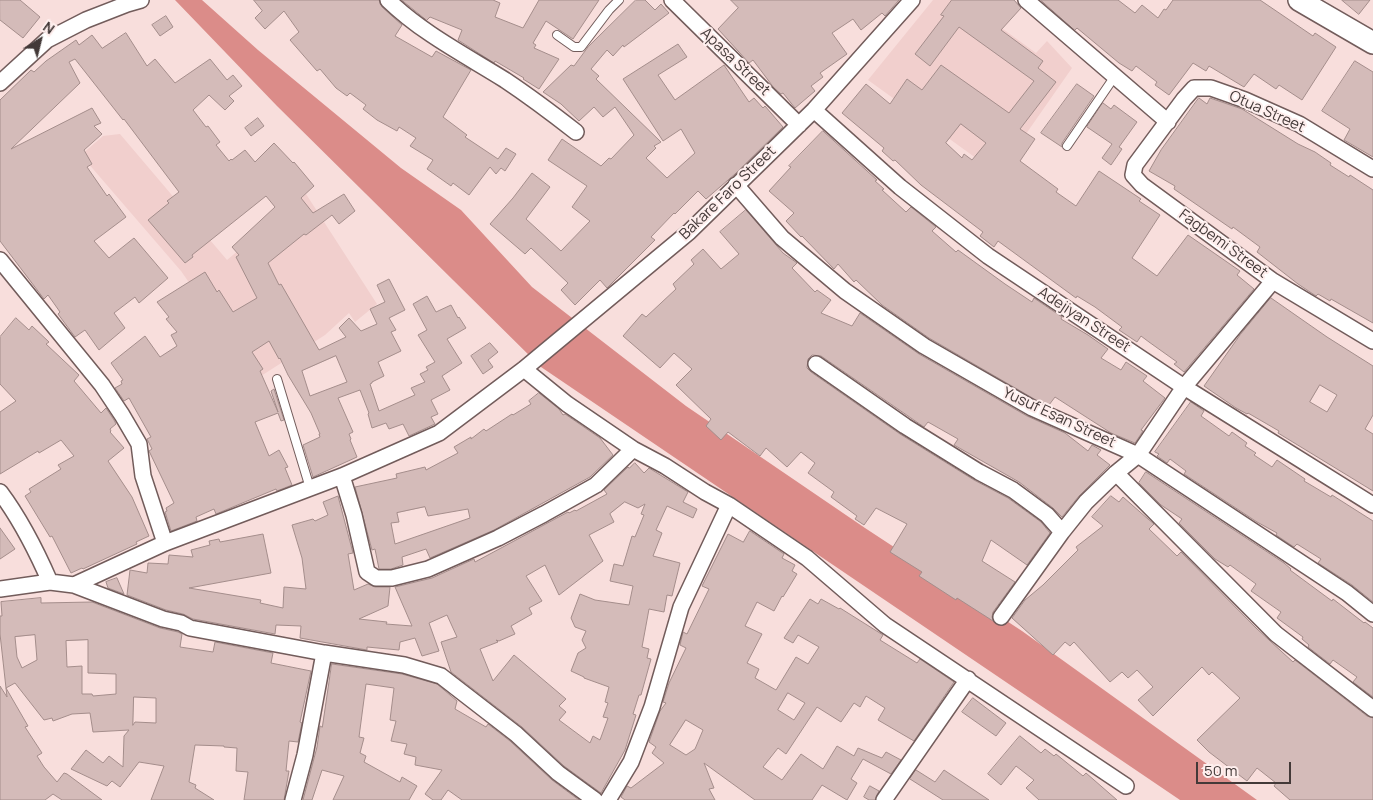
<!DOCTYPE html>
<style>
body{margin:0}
#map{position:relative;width:1373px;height:800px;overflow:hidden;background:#f8dedc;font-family:Manrope,sans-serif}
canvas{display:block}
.north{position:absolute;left:15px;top:15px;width:50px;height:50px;-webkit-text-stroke:4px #feeeed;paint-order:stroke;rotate:36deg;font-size:14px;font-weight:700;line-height:20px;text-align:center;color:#433938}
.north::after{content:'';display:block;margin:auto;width:18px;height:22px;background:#433938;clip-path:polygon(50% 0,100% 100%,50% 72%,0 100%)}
.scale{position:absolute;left:1196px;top:762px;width:95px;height:22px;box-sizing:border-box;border:2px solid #433938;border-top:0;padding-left:6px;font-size:15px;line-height:18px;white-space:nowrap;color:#433938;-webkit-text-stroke:4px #feeeed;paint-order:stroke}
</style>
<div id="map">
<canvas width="1373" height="800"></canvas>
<div class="north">N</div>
<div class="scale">50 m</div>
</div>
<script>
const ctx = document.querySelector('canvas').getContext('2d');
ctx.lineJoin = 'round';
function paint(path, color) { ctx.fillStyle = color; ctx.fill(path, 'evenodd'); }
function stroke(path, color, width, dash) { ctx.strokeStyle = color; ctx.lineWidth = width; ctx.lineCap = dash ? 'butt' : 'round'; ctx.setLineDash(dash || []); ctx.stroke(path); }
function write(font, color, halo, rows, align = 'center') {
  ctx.font = font + ' Manrope,sans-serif'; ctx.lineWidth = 4; ctx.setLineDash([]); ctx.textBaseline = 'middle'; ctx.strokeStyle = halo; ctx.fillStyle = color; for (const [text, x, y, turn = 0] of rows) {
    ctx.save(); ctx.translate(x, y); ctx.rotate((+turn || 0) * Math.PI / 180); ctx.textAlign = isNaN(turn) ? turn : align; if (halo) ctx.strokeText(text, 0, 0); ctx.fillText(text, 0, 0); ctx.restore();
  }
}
const built = new Path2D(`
 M933,0H963L1036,53L1047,41L1072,68L998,174L868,80Z
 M120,134L227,260L306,194L377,304L355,322L349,313L325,335L250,383L218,324L181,271L81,155L103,136Z`);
const water = new Path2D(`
 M175,0H202L258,50L401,168L461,210L532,287L686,406L865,528L1022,631L1257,800H1180L541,367L277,106Z`);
const building = new Path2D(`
 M0,0H20L40,17L23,38L0,20Z
 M254,0H379L382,7L402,25L395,36L432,57L436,51L471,70L443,117L467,135L465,137L498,159L506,148L516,154L505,171L501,168L496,174L490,167L469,195L453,183L451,186L427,169L433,160L410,146L416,138L399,127L397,131L377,120L363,109L366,105L350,93L347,96L336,88L320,69L317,71L290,40L299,32L284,11L265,29L255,18L262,11Z
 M402,0H493L500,3L495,17L523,28L539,0H599L573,39L546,21L533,43L536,45L534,48L559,59L539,89L523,79L524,78L495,61L494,63L458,40L462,30L430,17L427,20Z
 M636,0H645L655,10L661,4L669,13L624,47L623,45L613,56L607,50L591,69L599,76L596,79L661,142L654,146L656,148L646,158L667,178L695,153L681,129L663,141L623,79L678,44L687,57L658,75L675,100L724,65L749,102L754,98L763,108L765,106L783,127L735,174L706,199L698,191L675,214L674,213L651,237L655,240L607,288L600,280L575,305L561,290L568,283L531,248L525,254L490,224L513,198L532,173L550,187L526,219L561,251L590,221L572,207L587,186L548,160L562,139L601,166L609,158L611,159L634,135L615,107L603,117L594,107L579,121L561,104L543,92L571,65L574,66L588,47Z
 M731,0H899L885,16L882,13L861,30L853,19L832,33L847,54L820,73L823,77L811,86L815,91L795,108L783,93L781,94L774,88L753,60L749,63L718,29L738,8Z
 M952,0H1014L1021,8L1001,30L1043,61L1038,68L1056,82L1020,129L1035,139L1020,161L1058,189L1056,192L1076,206L1099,171L1141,199L1139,201L1160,215L1132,258L1157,276L1188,235L1240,271L1237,275L1254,289L1184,372L1174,364L1177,362L1149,342L1141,336L1137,342L1119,330L1122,327L1095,307L1077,296L1076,298L998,241L994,247L980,236L983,232L921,185L895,160L893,161L882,151L884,148L842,113L866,84L890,104L907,79L922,90L941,65L1009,113L1034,81L959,27L930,66L915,54L944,16L941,15ZM961,124L986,143L972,160L964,154L962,158L946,143Z
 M1041,0H1118L1135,13L1142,5L1158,18L1164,9L1166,10L1173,0H1260L1313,36L1315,33L1336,47L1302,100L1279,85L1276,89L1254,74L1244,87L1209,66L1206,71L1193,63L1169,95L1155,85L1157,82L1136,66L1132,71L1119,63L1077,28L1075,30Z
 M1342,0H1370L1359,14Z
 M166,16L173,27L160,36L152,25Z
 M126,33L147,66L155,59L175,83L210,59L227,80L233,75L242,86L229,96L234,101L225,110L209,95L193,110L206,127L208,126L220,142L216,145L229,161L231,159L232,160L245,150L255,162L274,143L293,163L294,162L314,186L301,198L313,213L344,194L355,211L339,224L332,215L306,235L304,234L268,263L279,285L281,284L319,350L346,337L339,328L349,318L361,331L377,324L370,309L385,302L377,285L389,279L405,310L389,318L396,330L391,332L401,351L378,362L384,376L372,382V383L370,384L379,411L415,395L411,388L425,382L420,374L428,370L426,367L435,362L418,335L427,330L413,304L427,296L436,312L451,305L458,318L459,317L466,328L447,339L462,363L442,376L450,390L431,400L438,414L431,417L435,424L409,436L403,424L389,429L386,423L372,428L368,414L369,413L360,390L338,398L353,432L349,434L351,439L350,440L357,457L313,477L303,445L320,437L319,434H320L311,413L288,375L280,358L279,359L269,341L252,352L263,369L260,371L278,412L271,391L274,389L284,420L281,421L278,413L255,422L269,456L279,450L288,467L285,468L292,485L277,491L276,489L216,514L214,509L196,517L197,521L171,531L165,512L167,511L166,508L174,503L150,453L149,451L152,449L147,439L151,437L129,398L124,401L115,388L122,384L121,381L123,380L111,363L145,336L160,357L177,346L171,335L177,332L166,319L169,317L157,302L205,272L217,292L219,290L233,312L257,298L236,257L239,255L232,247L275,207L266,196L192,255L193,257L185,263L148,220L169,203L167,201L179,192L124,119L123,120L75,59L69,62L80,83L11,149L92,108L101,123L94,126L102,134L84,150L92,164L87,167L107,196L109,194L126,217L94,241L109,258L134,238L168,278L139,303L135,297L114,313L125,328L99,350L85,330L75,337L58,314L60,312L48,295L44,299L0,241V100L31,70L34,72L46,61L76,40L79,45L92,35L102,48ZM336,356L347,382L310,396L302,371Z
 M1355,61L1373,72V157L1344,140L1350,129L1322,111Z
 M1077,84L1094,96L1062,143V147L1041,133Z
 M1199,98L1207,104L1210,98L1242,109L1298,144L1315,152L1331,163L1330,165L1349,177L1350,175L1373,190V323L1331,299L1330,301L1318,294L1316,296L1298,284L1257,252L1260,247L1233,227L1232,229L1174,189L1175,186L1149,171L1161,150Z
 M1103,103L1111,109L1114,105L1137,122L1119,147L1122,149L1111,165L1102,158L1112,144L1087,127Z
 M258,118L264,126L251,136L245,128Z
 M823,131L877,180L875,181L884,189L882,190L906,212L911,207L936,227L932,231L956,252L958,250L1005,284L1032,302L1034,298L1062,317L1061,319L1088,335L1108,349L1101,358L1121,370L1126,362L1147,376L1143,381L1165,398L1141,430L1143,431L1135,443L1111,433L1055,397L1049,405L1036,400L929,338L882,305L856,280L854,282L838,264L834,269L802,236L801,237L786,221L794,213L769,191L791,167L789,166Z
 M746,210L783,253L797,263L792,268L815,292L817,290L831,300L821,313L852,326L860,313L919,354L1027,416L1065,433L1088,451L1092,445L1101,450L1097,455L1110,465L1079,496L1062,517L1053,508L1019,482L954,445L958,439L928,422L924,427L821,356L812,355L808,359L807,368L811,372L900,434L974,480L1008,498L1041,522L1050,533L1027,565L991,540L982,561L1015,582L993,612L992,617L993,621L957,598L956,600L919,576L922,572L890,552L907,524L876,508L864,525L855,519L857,516L831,497L834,492L808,473L815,463L801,452L787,467L766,448L760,456L728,432L721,440L706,426L711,419L676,385L692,369L674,353L660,368L623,336L642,314L646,317L676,289L673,284L694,264L691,260L703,249L721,269L739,254L720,232Z
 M1271,298L1327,337L1373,366V415L1365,429L1373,434V491L1278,433L1279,431L1248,413L1247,414L1236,408L1204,386L1240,335ZM1320,385L1337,395L1327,412L1310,402Z
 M16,318L29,330L32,326L49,342L46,344L79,375L74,381L101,413L106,408L114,420L116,424L110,429L111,431L110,432L124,448L108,461L132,497L149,536L136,542L137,544L83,569L82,568L71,573L52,536L50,537L25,496L31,492L29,489L61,469L58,465L74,456L61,440L39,453L38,451L0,474V412L16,401L0,384V337Z
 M490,343L498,352L488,360L493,367L483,374L471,356Z
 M539,393L559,409L563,415L565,414L600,438L613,455L590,477L494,530L430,558L426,549L402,557L403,565L391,569H379L375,549L372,550L355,487L397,478L396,474L425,467L426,470L458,453L454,447L471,437V439L484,429L486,431L512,414L513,415L531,404L529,401ZM425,507L428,516L468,509L470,518L395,544L391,523L399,522L397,513Z
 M1191,402L1204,411L1201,416L1229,436L1232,432L1243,440L1247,443L1245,446L1256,453L1254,455L1272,467L1277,460L1305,479L1304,481L1331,497L1332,495L1373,521V602L1352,585L1318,563L1321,559L1297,544L1294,547L1276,535L1277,533L1257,522L1184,474L1186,471L1170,459L1167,463L1157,456L1159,454L1155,452Z
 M635,463L644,473L649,468L688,492L683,502L697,509L693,518L667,506L656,530L662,533L653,556L680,563L672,596L667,595L664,612L649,609L642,647L649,649L647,658L651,659L641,695H639L633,714L636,715L625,750L601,793L564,766L522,727L451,672L441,642L457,637L447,615L429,623L439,651L422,656L415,638L400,642L399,650L367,647V650L300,638L301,626L276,625L275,634L193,619L183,614L166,610L127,595L130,570L147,573L148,563L168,564L169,555L193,557L191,550L210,545L209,541L219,539L220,542L263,534L271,573L189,588L261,600L260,603L283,608L284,587L306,589L302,558L292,525L313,519L315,521L328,515L323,502L338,496L353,553L348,554L354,590L368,584L375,587H390L388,606L359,619L387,622L386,624L412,626L395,587L432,578L474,559L475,562L568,512L569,513L575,510L576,511L607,494L604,490L628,467L629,468ZM625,502L638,508L645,504L641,514L644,515L635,537L632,536L623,566L614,564L610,581L633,586L629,605L595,600L580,594L571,618L575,627L586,631L582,640L586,648L578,653L571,671L584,677V678L609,687L605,702L608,703L603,717L608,718L600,740L593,736L590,743L559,720L566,712L559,706L566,699L514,655L493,681L480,649L498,642L496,640L499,641L515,634L511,626L532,614L529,608L542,601L526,576L545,565L559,595L603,561L589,535L614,522L610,514Z
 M1146,472L1284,563L1291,569L1290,570L1332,601L1333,599L1364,623L1365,622L1373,628V697L1353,682L1357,677L1333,660L1330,664L1308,647L1309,645L1302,639L1303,637L1277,618L1281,612L1251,591L1256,584L1230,565L1228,567L1215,559L1179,523L1182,519L1161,505L1139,483Z
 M1111,496L1119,502L1123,497L1148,519L1154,524L1149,529L1177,556L1181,552L1257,629L1293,662L1295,660L1367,716L1373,718V800H1290L1274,786L1276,783L1257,768L1247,781L1209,752L1197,740L1240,698L1212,672L1209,675L1202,667L1153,716L1138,700L1153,687L1137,670L1128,678L1122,672L1110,682L1074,642L1070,646L1065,642L1053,655L1012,618L1025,600L1043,585L1078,550L1076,547L1103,526L1092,517Z
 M0,528L15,549L0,559Z
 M750,531L784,554L782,558L795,565L792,571L797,574L783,597L782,596L774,611L757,602L745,626L762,634L747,663L759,669L755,678L776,690L796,657L808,664L819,647L798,635L793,643L784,638L810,599L818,604L821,599L839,609L840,608L883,635L880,640L917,663L920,659L954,682L914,741L878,720L885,708L866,696L860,707L854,703L841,722L817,707L786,754L778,748L763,767L782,780L801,754L823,769L837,746L854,756L858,748L882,758L886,752L901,760L891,774L863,759L851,779L857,783L847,800L822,785L812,800H755L704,763L714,788L709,789L715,800H625L621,797L627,786L631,788L664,763L652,753L656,747L649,742L660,711L666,703L663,702L669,683L686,648L680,645L683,632L687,634L709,589L702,586L728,534L743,542ZM788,693L805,703L794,720L778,710ZM686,720L703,730L695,749L686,755L670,745Z
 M117,578L124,594L108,588L106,582Z
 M41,598V603L92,602L160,628L178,632L182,634L180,647L213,652L215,642L273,653L271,663L311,671L300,722L302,723L298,742L289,741L286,771H289L284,800H244L248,772L236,771L237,748L224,747V746L195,745L189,782L196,785L195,788L214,800H151L164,766L139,762L120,787L112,781L107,786L71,769L86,750L103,763L109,756L123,767L124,736L129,730L93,732L90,713L72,714L53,721L52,718L44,720L15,683L6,688L28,726L25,727L42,753L37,756L44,767L57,782L64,773L67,774L102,800H62L53,794L45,800H0V686L7,697L0,634V616H2L1,602ZM35,635L37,660L22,668L17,657L15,637ZM88,640V673L116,674V694L93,696L92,694H82V666L67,667L66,641ZM134,697L156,698V723L135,722L133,725Z
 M332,664L402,674L437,684L457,701L455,709L486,727L488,724L510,741L552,780L579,800H462L448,790L441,800H433L425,794L442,770L415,765L416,757L404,754L407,744L391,741L396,721L390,720L394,688L366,684L359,737L364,738L360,753L366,756L364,762L400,782L402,777L417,786L409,800H333L344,776L322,770L312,800H303L317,747L320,726L322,727Z
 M973,698L1006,723L996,736L962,712Z
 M1020,736L1041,753L1045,749L1054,756L1056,754L1083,776L1086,773L1117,800H1039L1026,788L1034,780L1016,766L1001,785L988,774Z
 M916,770L935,782L944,770L989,800H943L910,779Z
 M870,786L879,791L875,800H869L864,797Z`);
const service = new Path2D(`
 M557,35L574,47H581L609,10L619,0
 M1067,146L1115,76
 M277,379L310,488`);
const minor = new Path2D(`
 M388,0C422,33 465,55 505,80C529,96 553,114 576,132
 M672,0L799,125
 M1026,0L1168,122
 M0,83L47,40L86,20L127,4L141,0
 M814,110L900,187L988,256L1184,387L1373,505
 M1373,169L1299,124L1245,100L1211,88H1194L1184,99L1135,165L1133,175L1142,185L1273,281L1373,341
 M736,185L782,238L845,291L924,346L1032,408L1138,455L1347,593L1373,614
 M0,260L102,385L122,415L139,444L143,476L165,543
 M816,364L905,426L979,472L1013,490L1047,515L1062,532
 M524,369L567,404L633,449L665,466L705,492L729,505L807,558L885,625L1126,786
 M1116,473L1276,634L1373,709
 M342,476L354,515L367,572L376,578H392L428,569L498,538L544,514L596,485L633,449
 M0,492C21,520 36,550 50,582
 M74,585L163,619L181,623L190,628L324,653L404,665L441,676L516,734L558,773L595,800
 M0,589L50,582L74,585L165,543L342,476L439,433L524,369L689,232L814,110L912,0
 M1001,617L1062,532L1086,502L1116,473L1138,455L1184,387L1273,281
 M293,800L305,755L324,653
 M608,800L631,762L652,707L681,607L729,505
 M884,800L968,679`);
const secondary = new Path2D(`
 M1299,0L1373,43`);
const streetNames = [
 ["Apasa Street",735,62,44],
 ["Otua Street",1267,112,24],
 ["Bakare Faro Street",728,193,-44],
 ["Fagbemi Street",1223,244,36],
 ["Adejiyan Street",1084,320,33],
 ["Yusuf Esan Street",1059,418,25]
];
paint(built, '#f1cfcd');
paint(water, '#db8c89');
paint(building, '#d4bbb9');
stroke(building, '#a48d8b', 1);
stroke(service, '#725c5b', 10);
stroke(minor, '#725c5b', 18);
stroke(secondary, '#725c5b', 24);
stroke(service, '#fff', 8);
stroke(minor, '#fff', 15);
stroke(secondary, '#fff', 21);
write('15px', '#433938', '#feeeed', streetNames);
</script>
